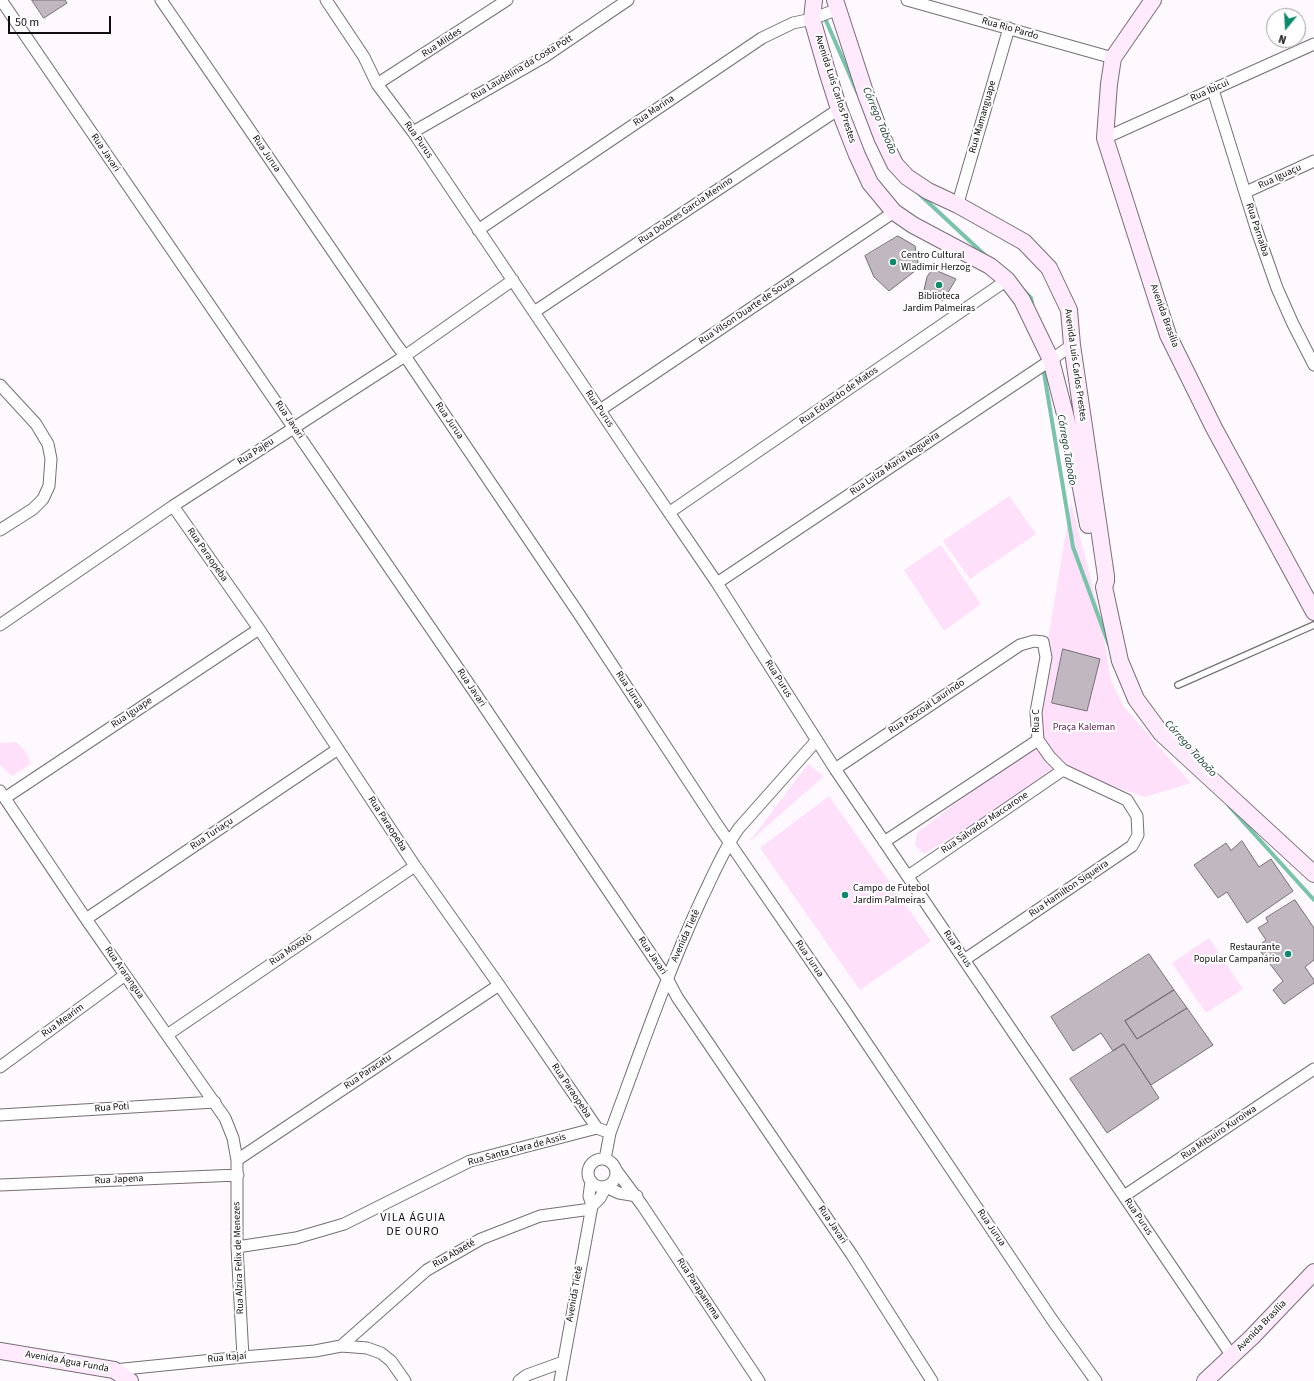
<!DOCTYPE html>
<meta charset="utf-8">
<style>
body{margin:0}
#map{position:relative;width:1314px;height:1381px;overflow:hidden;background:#fef9fe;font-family:"Source Sans 3",sans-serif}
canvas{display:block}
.north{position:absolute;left:1266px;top:8px;width:40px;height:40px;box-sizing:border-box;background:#fff;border:1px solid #9f9e9f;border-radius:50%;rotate:198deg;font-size:11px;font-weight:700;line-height:16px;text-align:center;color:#100c0f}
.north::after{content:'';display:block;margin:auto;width:14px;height:18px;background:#0d896b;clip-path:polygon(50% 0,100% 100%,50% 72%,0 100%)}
.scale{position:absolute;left:8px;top:16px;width:103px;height:18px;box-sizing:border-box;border:2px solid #100c0f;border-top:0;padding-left:5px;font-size:12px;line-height:14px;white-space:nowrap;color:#100c0f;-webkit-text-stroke:3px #fff;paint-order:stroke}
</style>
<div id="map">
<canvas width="1314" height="1381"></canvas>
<div class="north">N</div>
<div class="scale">50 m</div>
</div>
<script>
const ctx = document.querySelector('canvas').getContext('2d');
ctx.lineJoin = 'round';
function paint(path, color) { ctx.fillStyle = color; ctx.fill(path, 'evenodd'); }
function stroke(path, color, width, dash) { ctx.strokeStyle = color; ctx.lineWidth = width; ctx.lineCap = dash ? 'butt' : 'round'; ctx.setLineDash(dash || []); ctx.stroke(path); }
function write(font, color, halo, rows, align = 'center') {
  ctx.font = font + ' "Source Sans 3",sans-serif'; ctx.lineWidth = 4; ctx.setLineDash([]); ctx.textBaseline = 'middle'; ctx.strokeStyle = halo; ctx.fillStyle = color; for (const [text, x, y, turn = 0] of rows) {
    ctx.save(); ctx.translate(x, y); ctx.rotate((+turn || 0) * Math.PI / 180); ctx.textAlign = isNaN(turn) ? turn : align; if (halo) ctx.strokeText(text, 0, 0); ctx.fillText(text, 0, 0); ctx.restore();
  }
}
const green = new Path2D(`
 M1009,496L1036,534L970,579L943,541Z
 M1071,502L1100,615L1111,681L1124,707L1191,783L1145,797L1063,770L924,854L915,845L917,833L1038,740V699Z
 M941,545L981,604L944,631L904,570Z
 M16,742L26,752L31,764L12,776L0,765V743Z
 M808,764L824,776L749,842Z
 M829,796L931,941L860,990L760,848Z
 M1209,938L1243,989L1206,1013L1172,963Z`);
const stream = new Path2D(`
 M824,16L858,94
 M917,192L987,257
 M1024,291L1031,298L1033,307
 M1043,367L1073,547L1109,645
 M1229,806L1314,900`);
const building = new Path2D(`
 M32,0H65L67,3L44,18Z
 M898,236L915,246L919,268L889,291L874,277L865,256Z
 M933,269L956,279L943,301L924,290L927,277Z
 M1063,649L1100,659L1087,711L1052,703Z
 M1242,841L1259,867L1271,859L1293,891L1247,923L1227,892L1218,898L1194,865L1226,843L1231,850Z
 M1295,900L1314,928V960L1305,967L1314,980V983L1284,1004L1273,990L1283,981L1257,947L1266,940L1258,928L1268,922L1266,918Z
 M1149,954L1174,990L1125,1021L1137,1039L1187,1008L1213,1045L1151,1085L1124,1044L1113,1051L1101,1033L1073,1051L1051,1017Z
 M1174,990L1187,1008L1137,1039L1125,1021Z
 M1124,1044L1159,1098L1107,1133L1070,1079Z`);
const lane = new Path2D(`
 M1178,685L1314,625`);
const street = new Path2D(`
 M1,0L475,693L667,978L677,997L852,1255L932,1381
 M161,0L396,344L405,356L579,614L716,823L843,1008L1053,1321L1096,1381
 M326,0L364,57L377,84L413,132L638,467L717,583L835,769L1232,1356
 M907,0L1113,58
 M377,84L507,0
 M1213,90L1257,231L1277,288L1293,324L1314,365
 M413,132L544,57L628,0
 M1105,138L1314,44
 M1246,192L1314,161
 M958,205L960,196L1009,28
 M478,230L762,38L793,23L812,19L838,9
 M534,312L839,109
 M0,385L36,424L48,444L51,459L49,486L43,499L33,509L0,530
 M600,410L894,212
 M173,506L259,629L415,866L499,985L597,1128L610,1133
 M670,512L1007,280
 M717,583L1051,360L1072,345
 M0,625L173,506L405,356L513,280
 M835,769L1020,645L1034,641L1043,642L1046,657L1036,712L1038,740L1050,757L1063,770L1127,800L1137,816L1138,835L1132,846L964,960
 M0,791L86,919L225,1118L233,1138L237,1160V1247L243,1357
 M5,798L259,629
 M884,842L1038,740
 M908,876L1063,770
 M86,919L338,749
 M167,1035L415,866
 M0,1067L125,975
 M0,1115L215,1102
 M588 1173a14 14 0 1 1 28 0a14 14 0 1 1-28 0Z
 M605,1159L610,1133C639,1055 666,976 701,900C713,876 723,850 739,828L817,740
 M237,1160L499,985
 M616,1170L642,1205L759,1381
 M0,1185L238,1175
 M1124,1196L1314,1069
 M592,1206L600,1198L606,1187L619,1193L637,1196
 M237,1247L296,1238L344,1224L470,1161L597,1128
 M341,1346L427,1270L481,1239L540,1216L591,1209
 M114,1370L243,1357L315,1351L341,1346L367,1348L381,1353L391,1361L405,1381
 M519,1381L527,1375L563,1362
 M560,1381L592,1206L589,1196L591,1181`);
const secondary = new Path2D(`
 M814,0L812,19L827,71L839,109L857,155L870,183L894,212L913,225L990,266L1007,280L1022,300L1051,360L1066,418L1081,488L1088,525
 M835,0L866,95L882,137L895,164L907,177L928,191L958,205L1024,242L1049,268L1069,310L1072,345L1106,576V581L1104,587L1120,661L1136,699L1161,733L1314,874
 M1153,0L1113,58L1109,84L1105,138L1168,335L1214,428L1314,612
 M0,1351L114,1370L130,1381
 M1205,1381L1252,1337L1314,1272`);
const markers = [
 [893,262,4,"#0d896b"],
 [939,285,4,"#0d896b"],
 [845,895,4,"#0d896b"],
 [1288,954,4,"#0d896b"]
];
const streetNames = [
 ["Rua Rio Pardo",1010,29,16],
 ["Rua Mildes",442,43,-33],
 ["Rua Laudelina da Costa Pott",522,68,-31],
 ["Avenida Luís Carlos Prestes",835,89,72],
 ["Rua Ibicui",1210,91,-24],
 ["Rua Marina",654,111,-34],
 ["Rua Mamanguape",983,117,-74],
 ["Rua Purus",418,140,55],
 ["Rua Javari",105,153,56],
 ["Rua Jurua",266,154,56],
 ["Rua Iguaçu",1280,177,-25],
 ["Rua Dolores Garcia Menino",686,211,-34],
 ["Rua Parnaíba",1257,230,72],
 ["Rua Vilson Duarte de Souza",747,311,-34],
 ["Avenida Brasília",1164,316,70],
 ["Avenida Luís Carlos Prestes",1075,365,82],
 ["Rua Eduardo de Matos",839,396,-35],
 ["Rua Purus",599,409,56],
 ["Rua Javari",289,420,56],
 ["Rua Jurua",449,421,56],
 ["Rua Pajeu",256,452,-33],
 ["Rua Luíza Maria Nogueira",895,464,-34],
 ["Rua Paraopeba",207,555,55],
 ["Rua Purus",778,679,58],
 ["Rua Javari",471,688,56],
 ["Rua Jurua",629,690,57],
 ["Rua Pascoal Laurindo",927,707,-34],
 ["Rua Iguape",132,713,-34],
 ["Rua C",1037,721,-90],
 ["Rua Salvador Maccarone",985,823,-34],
 ["Rua Paraopeba",387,824,57],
 ["Rua Turiaçu",212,834,-34],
 ["Rua Hamilton Siqueira",1069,889,-34],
 ["Avenida Tietê",686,936,-66],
 ["Rua Purus",957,949,56],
 ["Rua Moxotó",291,950,-34],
 ["Rua Javari",652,956,56],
 ["Rua Jurua",809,959,56],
 ["Rua Ararangua",124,973,55],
 ["Rua Mearim",63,1021,-36],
 ["Rua Paracatu",368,1072,-34],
 ["Rua Paraopeba",571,1091,56],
 ["Rua Poti",112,1108,-4],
 ["Rua Mitsuiro Kuroiwa",1219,1133,-34],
 ["Rua Santa Clara de Assis",517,1150,-15],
 ["Rua Japena",119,1180,-3],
 ["Rua Purus",1138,1217,56],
 ["Rua Javari",832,1225,56],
 ["Rua Jurua",991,1228,56],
 ["Rua Abaeté",454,1254,-30],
 ["Rua Alzira Felix de Menezes",239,1258,-92],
 ["Rua Parapanema",698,1289,57],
 ["Avenida Tietê",575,1294,-80],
 ["Avenida Brasília",1262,1326,-46],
 ["Rua Itajaí",227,1358,-5],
 ["Avenida Água Funda",67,1362,10]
];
const poiNames = [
 ["Centro Cultural",901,256],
 ["Wladimir Herzog",901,268],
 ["Biblioteca",939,297,"center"],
 ["Jardim Palmeiras",939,309,"center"],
 ["Campo de Futebol",853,889],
 ["Jardim Palmeiras",853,901],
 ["Restaurante",1280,948,"right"],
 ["Popular Campanário",1280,960,"right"]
];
const parkNames = [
 ["Praça Kaleman",1084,728]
];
const waterNames = [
 ["Córrego Taboão",879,121,67],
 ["Córrego Taboão",1066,450,80],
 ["Córrego Taboão",1190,749,48]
];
const quarterNames = [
 ["VILA ÁGUIA",413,1218],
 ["DE OURO",413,1232]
];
paint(green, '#fee0fb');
stroke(stream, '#79c3aa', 4);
paint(building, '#c1b7c0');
stroke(building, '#776e77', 1);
stroke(lane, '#776e76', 8);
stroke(street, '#776e76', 13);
stroke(secondary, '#776e76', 18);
stroke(lane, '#fff', 5.5);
stroke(street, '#fff', 11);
stroke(secondary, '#fee9fd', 16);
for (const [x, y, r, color] of markers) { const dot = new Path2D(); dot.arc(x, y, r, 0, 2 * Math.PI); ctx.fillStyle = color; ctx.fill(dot); stroke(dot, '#fff', 1.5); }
write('10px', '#100c0f', '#fff', streetNames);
write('10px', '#100c0f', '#fff', poiNames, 'left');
write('10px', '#5c225a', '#fff', parkNames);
write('italic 11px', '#13362b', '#fff', waterNames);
ctx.letterSpacing = '1px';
write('12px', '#100c0f', '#fff', quarterNames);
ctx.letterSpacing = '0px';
</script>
